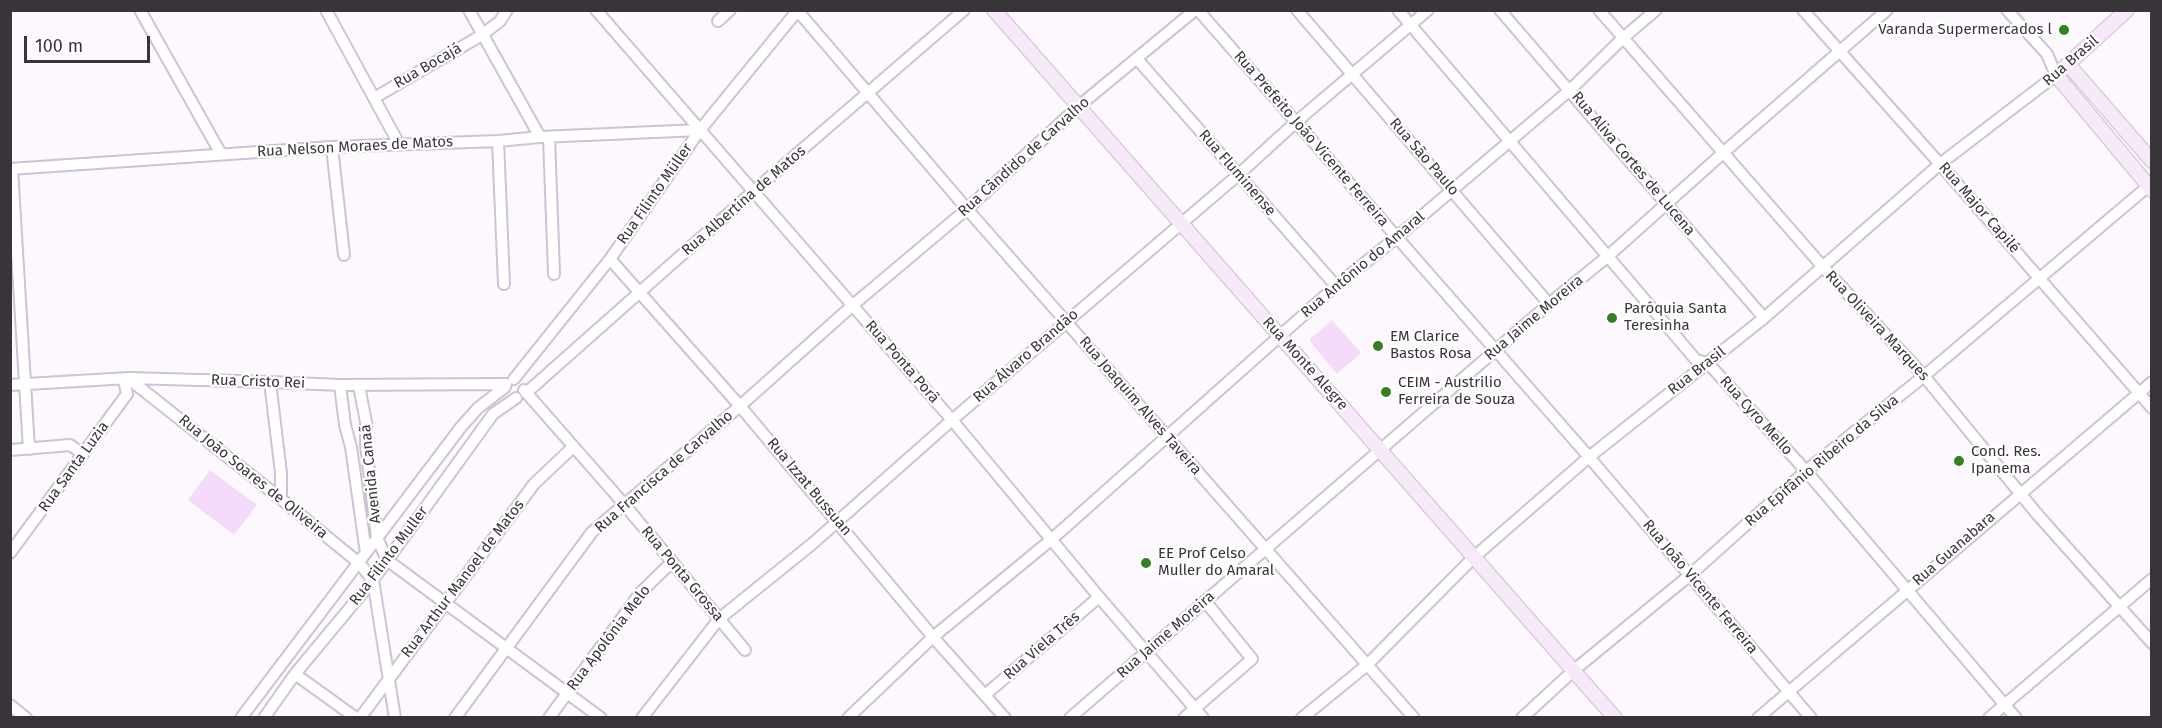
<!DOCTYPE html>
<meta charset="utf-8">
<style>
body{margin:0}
#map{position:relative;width:2162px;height:728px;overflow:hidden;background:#fdf7fe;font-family:"Fira Sans",sans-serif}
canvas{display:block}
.frame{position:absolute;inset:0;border:12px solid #39343a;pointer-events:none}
.scale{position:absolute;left:24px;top:36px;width:126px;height:27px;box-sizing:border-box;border:3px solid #39343a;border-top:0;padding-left:8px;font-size:18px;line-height:21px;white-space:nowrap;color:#39343a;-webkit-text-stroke:4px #fff;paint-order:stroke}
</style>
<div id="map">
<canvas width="2162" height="728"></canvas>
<div class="frame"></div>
<div class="scale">100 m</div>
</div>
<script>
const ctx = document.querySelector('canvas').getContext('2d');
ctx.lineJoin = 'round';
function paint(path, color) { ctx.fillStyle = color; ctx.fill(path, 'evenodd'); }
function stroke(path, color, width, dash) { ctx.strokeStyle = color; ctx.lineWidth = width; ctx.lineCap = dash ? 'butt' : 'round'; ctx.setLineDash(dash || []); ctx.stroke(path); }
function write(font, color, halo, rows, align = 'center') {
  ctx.font = font + ' "Fira Sans",sans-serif'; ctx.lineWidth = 4.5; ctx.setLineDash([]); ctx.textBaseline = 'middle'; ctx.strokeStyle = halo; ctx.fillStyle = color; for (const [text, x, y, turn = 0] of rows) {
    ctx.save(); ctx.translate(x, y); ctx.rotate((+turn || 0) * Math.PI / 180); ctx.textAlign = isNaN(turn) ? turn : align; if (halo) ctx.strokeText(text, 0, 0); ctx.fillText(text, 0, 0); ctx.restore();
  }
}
const green = new Path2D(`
 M1332,320L1361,353L1337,374L1309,340Z
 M210,470L257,505L234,535L188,500Z`);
const street = new Path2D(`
 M140,10L221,154
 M326,10L399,144
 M469,10L540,137
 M596,10L952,420L1099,597L1203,718
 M797,10L967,209L1414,718
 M1198,10L1589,457L1811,718
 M1297,10L1549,304
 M1398,10L1696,360L1708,363L1806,471L2016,718
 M1500,10L1764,318
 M1599,10L1823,267L1924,376L2037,514L2152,643
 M1803,10L1940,164L2152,408
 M718,21L730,10
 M1138,60L1336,286
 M374,98L482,35L500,21L507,10
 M549,137L554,274
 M498,141L504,284
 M332,147L344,255
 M10,169L332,147L498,141L540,137L700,130
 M12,169L29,449
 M610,259L740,406L933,637L1005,718
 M129,379L281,499L359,563L373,580L395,718
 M514,379L610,259L700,130L798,10
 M270,382L281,473V499
 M10,385L129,378L270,382L340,385L506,384
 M340,385L345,425L351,447L366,553
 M359,386L366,422V445L377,538L387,560L601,718
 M524,390L624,504L745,650
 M526,393L755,190L964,10
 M10,450L70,445L83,454
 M10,553L127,394L124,379
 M295,674L356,718
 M985,695L1099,597
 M10,705L26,718
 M241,718L461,427L478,408L505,387
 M264,718L295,674L373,580L493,414L516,398
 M360,718L534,484L573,447
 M455,718L592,532L740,406L853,305L967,209L1079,106L1195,10
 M549,718L641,592L671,563
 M642,718L719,619L812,544L952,420L1238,175L1296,122L1428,10
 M848,718L933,637L1052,539L1336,286L1397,237L1570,90L1623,38L1656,10
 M1070,718L1549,304L1607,257L1723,153L1887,10
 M1184,718L1252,659L1205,601
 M1302,718L1367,665L1473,558L1589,457L1764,318L1940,164L2056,75L2047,54L2007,10
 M1522,718L1573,671L1690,575L1806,471L1924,376L2152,183
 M1758,718L2152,382
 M1989,718L2152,579`);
const secondary = new Path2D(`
 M994,10L1615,718
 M2127,10L2056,75L2152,190
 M2068,64L2152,161`);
const markers = [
 [2064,30,6,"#367f25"],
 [1612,318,6,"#367f25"],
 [1378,346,6,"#367f25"],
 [1386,392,6,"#367f25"],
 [1959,461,6,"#367f25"],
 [1146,563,6,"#367f25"]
];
const poiNames = [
 ["Varanda Supermercados l",2052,30,"right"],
 ["Paróquia Santa",1624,309],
 ["Teresinha",1624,326],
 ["EM Clarice",1390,337],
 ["Bastos Rosa",1390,354],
 ["CEIM - Austrilio",1398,383],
 ["Ferreira de Souza",1398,400],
 ["Cond. Res.",1971,452],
 ["Ipanema",1971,469],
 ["EE Prof Celso",1158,554],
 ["Muller do Amaral",1158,571]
];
const streetNames = [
 ["Rua Brasil",2071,61,-41],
 ["Rua Bocajá",428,66,-30],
 ["Rua Prefeito João Vicente Ferreira",1311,139,49],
 ["Rua Nelson Moraes de Matos",355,147,-3],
 ["Rua Cândido de Carvalho",1024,157,-42],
 ["Rua São Paulo",1424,157,49],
 ["Rua Aliva Cortes de Lucena",1633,164,50],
 ["Rua Fluminense",1237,173,49],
 ["Rua Filinto Müller",655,194,-55],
 ["Rua Albertina de Matos",744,201,-41],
 ["Rua Major Capilé",1979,208,49],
 ["Rua Antônio do Amaral",1363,265,-40],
 ["Rua Jaime Moreira",1534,318,-40],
 ["Rua Oliveira Marques",1877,326,47],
 ["Rua Álvaro Brandão",1026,356,-41],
 ["Rua Ponta Porã",902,362,49],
 ["Rua Monte Alegre",1305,364,48],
 ["Rua Brasil",1697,371,-38],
 ["Rua Cristo Rei",258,382,2],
 ["Rua Joaquim Alves Taveira",1140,406,49],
 ["Rua Cyro Mello",1756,416,48],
 ["Rua Epifânio Ribeiro da Silva",1822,461,-40],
 ["Rua Santa Luzia",74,467,-54],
 ["Rua Francisca de Carvalho",664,472,-41],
 ["Avenida Canaã",371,474,-96],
 ["Rua João Soares de Oliveira",253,477,39],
 ["Rua Izzat Bussuan",809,487,50],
 ["Rua Guanabara",1954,549,-41],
 ["Rua Filinto Muller",389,556,-53],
 ["Rua Ponta Grossa",682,574,50],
 ["Rua Arthur Manoel de Matos",463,579,-53],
 ["Rua João Vicente Ferreira",1700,587,50],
 ["Rua Jaime Moreira",1166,635,-41],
 ["Rua Apolônia Melo",609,638,-53],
 ["Rua Viela Três",1042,646,-41]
];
paint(green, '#f4dbf9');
stroke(street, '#cfc2d2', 14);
stroke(secondary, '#cfc2d2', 16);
stroke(street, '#fff', 10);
stroke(secondary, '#f7e8fa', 14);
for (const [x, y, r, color] of markers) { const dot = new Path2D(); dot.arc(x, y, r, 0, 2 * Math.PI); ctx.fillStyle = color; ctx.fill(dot); stroke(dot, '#fff', 2); }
write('15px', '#39343a', '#fff', poiNames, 'left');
write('15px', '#39343a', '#fff', streetNames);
</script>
